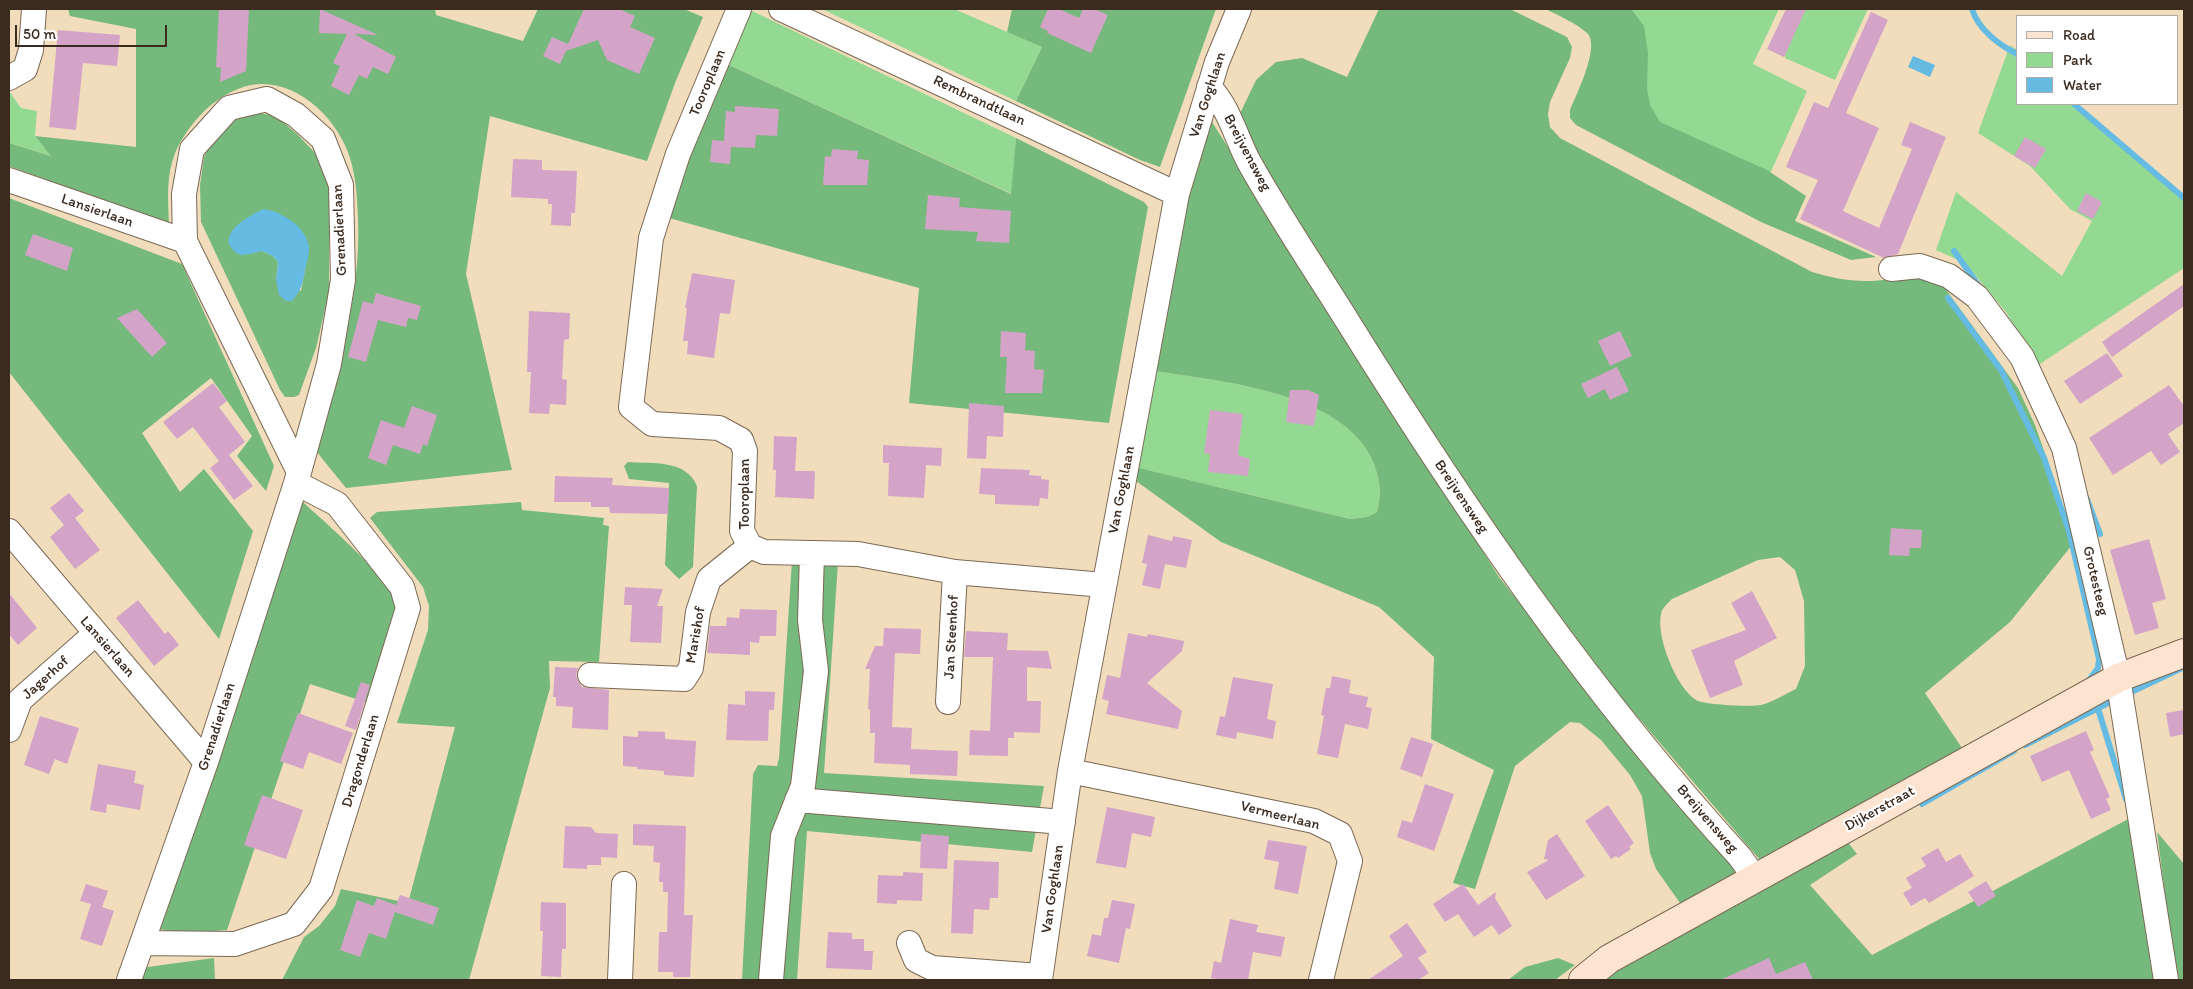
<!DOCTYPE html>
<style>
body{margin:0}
#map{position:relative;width:2193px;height:989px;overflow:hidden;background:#f1ddbc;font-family:Itim,sans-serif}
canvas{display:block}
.frame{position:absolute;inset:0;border:10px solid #3b2a1e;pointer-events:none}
.legend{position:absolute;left:2016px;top:15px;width:162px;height:90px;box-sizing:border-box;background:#fff;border:1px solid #b1aaa5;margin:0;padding:6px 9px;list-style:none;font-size:15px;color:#3b2a1e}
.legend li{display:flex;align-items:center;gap:10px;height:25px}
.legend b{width:25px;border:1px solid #b1aaa5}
.scale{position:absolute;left:15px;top:25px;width:152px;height:22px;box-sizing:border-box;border:2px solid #3b2a1e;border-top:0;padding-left:6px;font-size:15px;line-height:18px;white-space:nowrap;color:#3b2a1e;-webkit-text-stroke:4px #fff;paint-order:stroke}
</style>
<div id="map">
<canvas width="2193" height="989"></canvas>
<div class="frame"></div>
<ul class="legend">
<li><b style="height:6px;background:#fde4d1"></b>Road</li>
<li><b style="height:14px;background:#93d992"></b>Park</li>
<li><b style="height:14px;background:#66bbe3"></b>Water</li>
</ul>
<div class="scale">50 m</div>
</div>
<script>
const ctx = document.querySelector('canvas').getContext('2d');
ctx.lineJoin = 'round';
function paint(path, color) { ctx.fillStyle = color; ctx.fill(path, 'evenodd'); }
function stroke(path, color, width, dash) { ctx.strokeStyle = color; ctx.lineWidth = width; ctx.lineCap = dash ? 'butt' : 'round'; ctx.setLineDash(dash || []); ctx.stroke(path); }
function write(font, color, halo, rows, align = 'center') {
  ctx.font = font + ' Itim,sans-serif'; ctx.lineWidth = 4.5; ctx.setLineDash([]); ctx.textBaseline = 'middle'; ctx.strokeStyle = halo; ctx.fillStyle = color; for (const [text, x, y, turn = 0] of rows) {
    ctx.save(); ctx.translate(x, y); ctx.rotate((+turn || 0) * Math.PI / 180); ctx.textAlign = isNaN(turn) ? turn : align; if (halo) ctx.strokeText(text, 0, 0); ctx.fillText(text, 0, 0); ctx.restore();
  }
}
const green = new Path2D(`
 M748,9L1016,138L1012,194L720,61Z
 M822,9H954L1042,47L1016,101Z
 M1615,9H1779L1753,64L1807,91L1761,194L1635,131Z
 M1806,9H1868L1835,80L1785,58V51Z
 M2010,45L2017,50V104H2078L2184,199V268L2037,366L2006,312L1965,263L1936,250L1956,192L2062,276L2092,221L2070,209L2030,166L1978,133Z
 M9,91L21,108L37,111L35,136L52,156L9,143Z
 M1148,370C1215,381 1345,390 1374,464C1380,481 1382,494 1377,512L1367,517L1350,519L1131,466Z`);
const forest = new Path2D(`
 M68,9H435L436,15L523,41L538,9H684L703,17L675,83L647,161L490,116L466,274L512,470L346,488L312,446C338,369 361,300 358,218C357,197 356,177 350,158C338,119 296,77 251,85C217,92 189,122 175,153C166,176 168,200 169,224L9,166V143L51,156L35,136L136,147V29L70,16Z
 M1012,9H1216L1160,167L1140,160L1016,101L1042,47L1007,32Z
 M1379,9H1510L1567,37L1572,47L1570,58L1550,102L1548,114L1550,127L1560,138L1812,272C1829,277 1847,281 1865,281C1893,281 1914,273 1941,283L2018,388L2035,425L2056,485L2072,545L2010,622L1925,693L1962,748L1760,860L1607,681L1542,600L1468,491L1236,122L1256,80L1276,62L1302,58L1347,77ZM1780,557L1795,570L1804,601L1805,666L1796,689C1785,694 1773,702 1761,705C1752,707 1704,705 1696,700C1676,687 1656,637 1661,614C1662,608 1668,603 1672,599L1758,560Z
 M1546,9H1631L1644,26L1648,53L1647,88L1650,105L1660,122L1767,170L1806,196L1795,221L1876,257L1851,260L1761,222L1576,125L1570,118V110C1576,95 1601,46 1587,33C1576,23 1559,16 1546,9Z
 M720,61L1011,194L1016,138L1144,202L1148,207L1109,423L909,403L919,288L662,216Z
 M257,112L277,117L297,134L317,155L329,187V292L316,348L299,395L294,397H285L280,390L201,222L200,185L204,157L213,137L232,119ZM303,234L309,247L301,291L276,280L278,262L273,256L262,251Z
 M1207,114L1499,577L1589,692L1740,871L1680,903L1656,869L1650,853L1642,796L1630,775L1601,740L1580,723L1570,722L1515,766L1475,889L1453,883L1494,770L1431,739L1434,657L1379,607L1221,542L1129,476L1131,466L1350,519L1367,517L1377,512C1382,494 1380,481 1374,464C1345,390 1215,381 1148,370Z
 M9,198L182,264L274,466L266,491L237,456L252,436L211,378L142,433L180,492L204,469L253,531L219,639L9,372Z
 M628,462C652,464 686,459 697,486L693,567L679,579L665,565L669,483L629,479L624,466Z
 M296,496C317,515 392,579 397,604C401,626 376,680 368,703L310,684L227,930L187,933L151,928Z
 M521,502L522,510L604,518L603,525L609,526L599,662L549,661L550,688L469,980H282L304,937L319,926L335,906L341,889L408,903L455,727L397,723L428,630L429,606L423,587L370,518L377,512Z
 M792,561L838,562L824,773L1044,786L1032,852L807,831L797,980H742L753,774L758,765L777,766L779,758Z
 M2134,816L2158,980H1595L1847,841L1857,854L1810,885L1872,955Z
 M2157,832L2184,864V980H2176Z
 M214,958L215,980H136L140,968Z
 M1558,958L1575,965L1555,980H1508L1525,967Z`);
const water = new Path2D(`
 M1913,56L1935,65L1930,77L1908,67Z
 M264,209C282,212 306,226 309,247C310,253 306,263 305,270C303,283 301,291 292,301H286L279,295L276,280L278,262L273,256L262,251C256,252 248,255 242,255C239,255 235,252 232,249C218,232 252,214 264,209Z`);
const stream = new Path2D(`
 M1972,9C1978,29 1999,45 2017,54
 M2074,104L2184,198
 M1954,251L1979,286
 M1948,298L2001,370L2044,458L2069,531L2099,659L2098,668L2089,680L2091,684
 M2087,499L2100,534
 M2125,695L2182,668
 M2095,699L2126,799
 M2025,745L2116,699
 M1922,804L2014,751`);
const building = new Path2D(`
 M219,9H249L246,71L220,82L221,68L216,67Z
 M320,9L378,35L354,34L396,57L388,74L373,67L367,79L359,75L349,95L331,86L340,66L333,63L347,34L319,33Z
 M584,9H619L635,16L630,27L655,38L639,74L607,60L598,40L566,51L560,64L543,56L552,37L568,44Z
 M1048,9H1059L1079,18L1083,9H1094L1108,15L1091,53L1047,33L1048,31L1040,27Z
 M1786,9H1806L1784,57L1767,49Z
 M1871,12L1888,20L1846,113L1879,128L1843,211L1879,228L1912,149L1901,145L1910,122L1946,137L1898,254L1884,258L1800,219L1818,180L1786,167L1814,102L1828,108Z
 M58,30L120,35L117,66L83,63L76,130L49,127Z
 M735,106L779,109L777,136L756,135L755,148L731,147L730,164L710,162L712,140L724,141L726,111L735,112Z
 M2025,137L2046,149L2035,168L2014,156Z
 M832,149L858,151L857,159L869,160L867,185H823L825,156L831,157Z
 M513,159L542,160V170L577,171L575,213H571V226L551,225L552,204H548V199L511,197Z
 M2086,193L2102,202L2093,219L2077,211Z
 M928,195L960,198L959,207L1011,211L1009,243L976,241L978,232L925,229Z
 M33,234L73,248L67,271L25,255Z
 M692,273L735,280L730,314L720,313L714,358L687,354L688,341H683L687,308H685Z
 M2184,284V306L2112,357L2102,342Z
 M376,293L421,306L417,320L408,318L406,327L378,320L366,362L348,357L363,301L373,304Z
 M137,309L167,343L152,357L117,318Z
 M529,311L570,313L569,339L564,340L563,360L562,379L567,380L566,405L550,404L549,414L529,413L531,372H527Z
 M1001,331L1026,333L1025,350L1035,351L1034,369L1044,370L1042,393H1005L1007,357H1000Z
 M1620,331L1632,356L1610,366L1598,341Z
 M2107,353L2123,376L2080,404L2064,381Z
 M1617,367L1629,391L1610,400L1605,389L1588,398L1581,384Z
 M213,383L227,401L219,407L245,442L229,455L253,486L234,500L210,468L219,461L193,427L177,439L163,422Z
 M2169,385L2184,406V423L2168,434L2180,452L2161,465L2151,451L2113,475L2089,438Z
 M1290,390H1308L1319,395L1314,426L1286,422Z
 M969,403L1004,406L1003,437L987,436L986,459L967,458Z
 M412,406L437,415L427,446L423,444L420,454L393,445L386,465L368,458L381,420L404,428Z
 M1210,410L1243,414L1238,455L1250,459L1248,476L1208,472L1210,454L1204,453Z
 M774,436L797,437L795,471H815L814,499L775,497L776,470H773Z
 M883,445L942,448L941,466L926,465L924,498L888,496L889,463H883Z
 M981,468L1030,470L1029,475L1041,476V479L1049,480L1048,499L1040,498L1039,506L995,504V495L979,494Z
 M555,476L613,478L612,485L669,488L668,514L610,513L609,507H591V502H554Z
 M69,493L84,511L75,518L100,550L75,569L50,537L64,525L50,508Z
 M1891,528L1922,530L1921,548H1910L1909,556L1889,555Z
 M1148,535L1172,541L1173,536L1192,540L1186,568L1165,564L1160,589L1142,585L1147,564L1142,563Z
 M2149,539L2166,599L2152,603L2159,628L2135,635L2110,550Z
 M625,587L663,589L657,606H663L661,643L630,642L632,605H624Z
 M1752,591L1777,638L1734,661L1743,685L1710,698L1691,650L1746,630L1731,603Z
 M9,593L37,628L18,645L9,634Z
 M138,600L165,634L168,631L179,645L154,666L116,618Z
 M740,609L777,610L776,636H760L759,643L750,642V655L707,653L710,626H726L727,617L739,618Z
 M884,628L921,629L920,654L895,653L892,727L912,728L911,749L958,751L957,776L910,774V765L874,763L875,733H870V709H868L870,669H865L875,646H883Z
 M966,631L1008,633L1007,650L1048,651L1052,669L1027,667V701H1041L1040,733L1014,732V738H1008V756L969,755L970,730L990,731L993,657H964Z
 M1128,633L1147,637L1148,634L1184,641L1182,651L1147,683L1182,711L1178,729L1106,714L1109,701L1102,699L1107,675L1120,678Z
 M555,667L578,668L576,675L578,681L582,687L609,690L608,730L572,728L573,707L556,706V697H553Z
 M1332,676L1351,680L1349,693L1368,697L1366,707L1372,708L1368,729L1345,724L1338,758L1317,754L1324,716L1321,715L1326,688H1330Z
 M1233,677L1273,684L1267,719L1276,721L1273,739L1237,732L1236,739L1216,735L1220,716L1225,717Z
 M361,682L370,685L356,730L345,726Z
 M745,691L775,692L774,710H769L768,741L726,740L728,704L745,705Z
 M2184,710V734L2170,737L2166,713Z
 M298,713L353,733L341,764L309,752L303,769L280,761Z
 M40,716L79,728L67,764L55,759L49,774L24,765Z
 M638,731L665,732V739L696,741L694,777L664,775V771L637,769V767L623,766V736L638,737Z
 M2086,731L2094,750L2090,752L2110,797L2106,799L2111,810L2091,819L2069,770L2042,782L2030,756Z
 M1411,737L1433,744L1422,777L1400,769Z
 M98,764L136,771L134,783L144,785L140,810L107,804L106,813L90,810Z
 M1425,784L1454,794L1434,851L1397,837L1402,820L1412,823Z
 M262,795L303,810L286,859L244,845Z
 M1608,805L1634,843L1629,847L1631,849L1618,858L1616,856L1611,859L1585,821Z
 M1107,807L1155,817L1151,837L1132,833L1126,868L1096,863Z
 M633,824L686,826L684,915H693L690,977H673V972H658L659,932H667L668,892H663V882H659L660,863L653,862L654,846L633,845Z
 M565,826L591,827L596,833L618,834L617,858L601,857V865H587V869L563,868Z
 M921,834L949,836L947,869L920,868Z
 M1557,834L1585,876L1546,900L1527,872L1549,860L1544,859L1548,840Z
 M1268,840L1307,846L1298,894L1274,889L1279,862L1264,859Z
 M1938,848L1946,862L1960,854L1974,876L1929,903L1925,898L1911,906L1903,893L1912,888L1906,878L1926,866L1921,858Z
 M954,860L999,862L998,898H990L989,910L974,909L973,934L951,933Z
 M903,872L923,873L922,901L897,900V904L877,903L878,875L903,876Z
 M1986,881L1996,896L1978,907L1968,892Z
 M86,884L108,891L102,907L114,911L102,946L80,939L91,904L80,901Z
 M1463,884L1478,905L1496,892L1495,898L1512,926L1499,935L1492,925L1474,937L1458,914L1445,922L1433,904Z
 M400,895L439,908L433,925L395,912L386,939L369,933L360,957L340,950L357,900L374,906L377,898L396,905Z
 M1112,900L1135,904L1130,929L1126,928L1119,963L1087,956L1092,934L1101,936L1104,918H1108Z
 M541,902L566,903V949H562L561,977L541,976L543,931H540Z
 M1230,919L1258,925L1256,932L1285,937L1281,957L1253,952L1248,980H1223L1211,978L1214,961L1221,963Z
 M1407,923L1427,952L1418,958L1429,973L1418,980H1368L1403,956L1389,936Z
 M828,932L852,933V939H864V951H873L872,970L826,968Z
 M1769,958L1776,974L1805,962L1813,980H1720Z`);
const street = new Path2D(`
 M739,9L678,154L651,238L631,407L652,424L719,428L741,440L745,451L742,531L750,546L764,552L858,554L955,572L1104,585
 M781,9L1177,194
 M9,78L25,69L31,50L34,9
 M1209,87C1229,107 1236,138 1249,162C1279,216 1315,269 1348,322C1465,510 1590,693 1740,857L1755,878
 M9,180L185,241
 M1891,269L1920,266L1949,276L1977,297L2022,357L2064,448L2118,678L2166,980
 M9,531L206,762
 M590,675L684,679L691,668L698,612L709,579L750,546
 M948,702L955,572
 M9,730L20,700L96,633
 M1070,771L1314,821L1340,834L1350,861L1321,980
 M797,800L1063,822
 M143,943L235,944L294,924L321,889L408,608L402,587L337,504L296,483
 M909,943L916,960L932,968L1040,976
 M129,980L206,762L296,483L299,472L329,364L343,280L341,185L323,139L296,115L267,99L229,108L192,149L184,194L185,241L299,472
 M620,980L624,884
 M771,980L783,836L803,786L816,671L810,620L812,553
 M1040,980L1070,771L1177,194L1217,62L1239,9`);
const secondary = new Path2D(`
 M1583,980L1609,959L2118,678L2184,653`);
const streetNames = [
 ["Tooroplaan",708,83,-67],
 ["Van Goghlaan",1208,95,-72],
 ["Rembrandtlaan",979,101,25],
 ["Breijvensweg",1247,153,62],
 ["Lansierlaan",97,211,19],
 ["Grenadierlaan",340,230,-93],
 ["Van Goghlaan",1122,490,-79],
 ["Tooroplaan",745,494,-90],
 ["Breijvensweg",1461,497,56],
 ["Grotesteeg",2095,581,77],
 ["Marishof",696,635,-80],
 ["Jan Steenhof",952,637,-87],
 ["Lansierlaan",107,647,49],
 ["Jagerhof",46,678,-42],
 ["Grenadierlaan",217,727,-72],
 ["Dragonderlaan",361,761,-73],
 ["Dijkerstraat",1880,809,-29],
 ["Vermeerlaan",1280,816,14],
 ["Breijvensweg",1707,819,49],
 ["Van Goghlaan",1053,889,-82]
];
paint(green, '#93d992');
paint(forest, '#76b97c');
paint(water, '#66bbe3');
stroke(stream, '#66bbe3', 6);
paint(building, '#d3a4c8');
stroke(street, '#7b6955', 26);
stroke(secondary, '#7b6955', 30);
stroke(street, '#fff', 24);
stroke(secondary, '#fde4d1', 28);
write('15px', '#3b2a1e', '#fff', streetNames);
</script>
